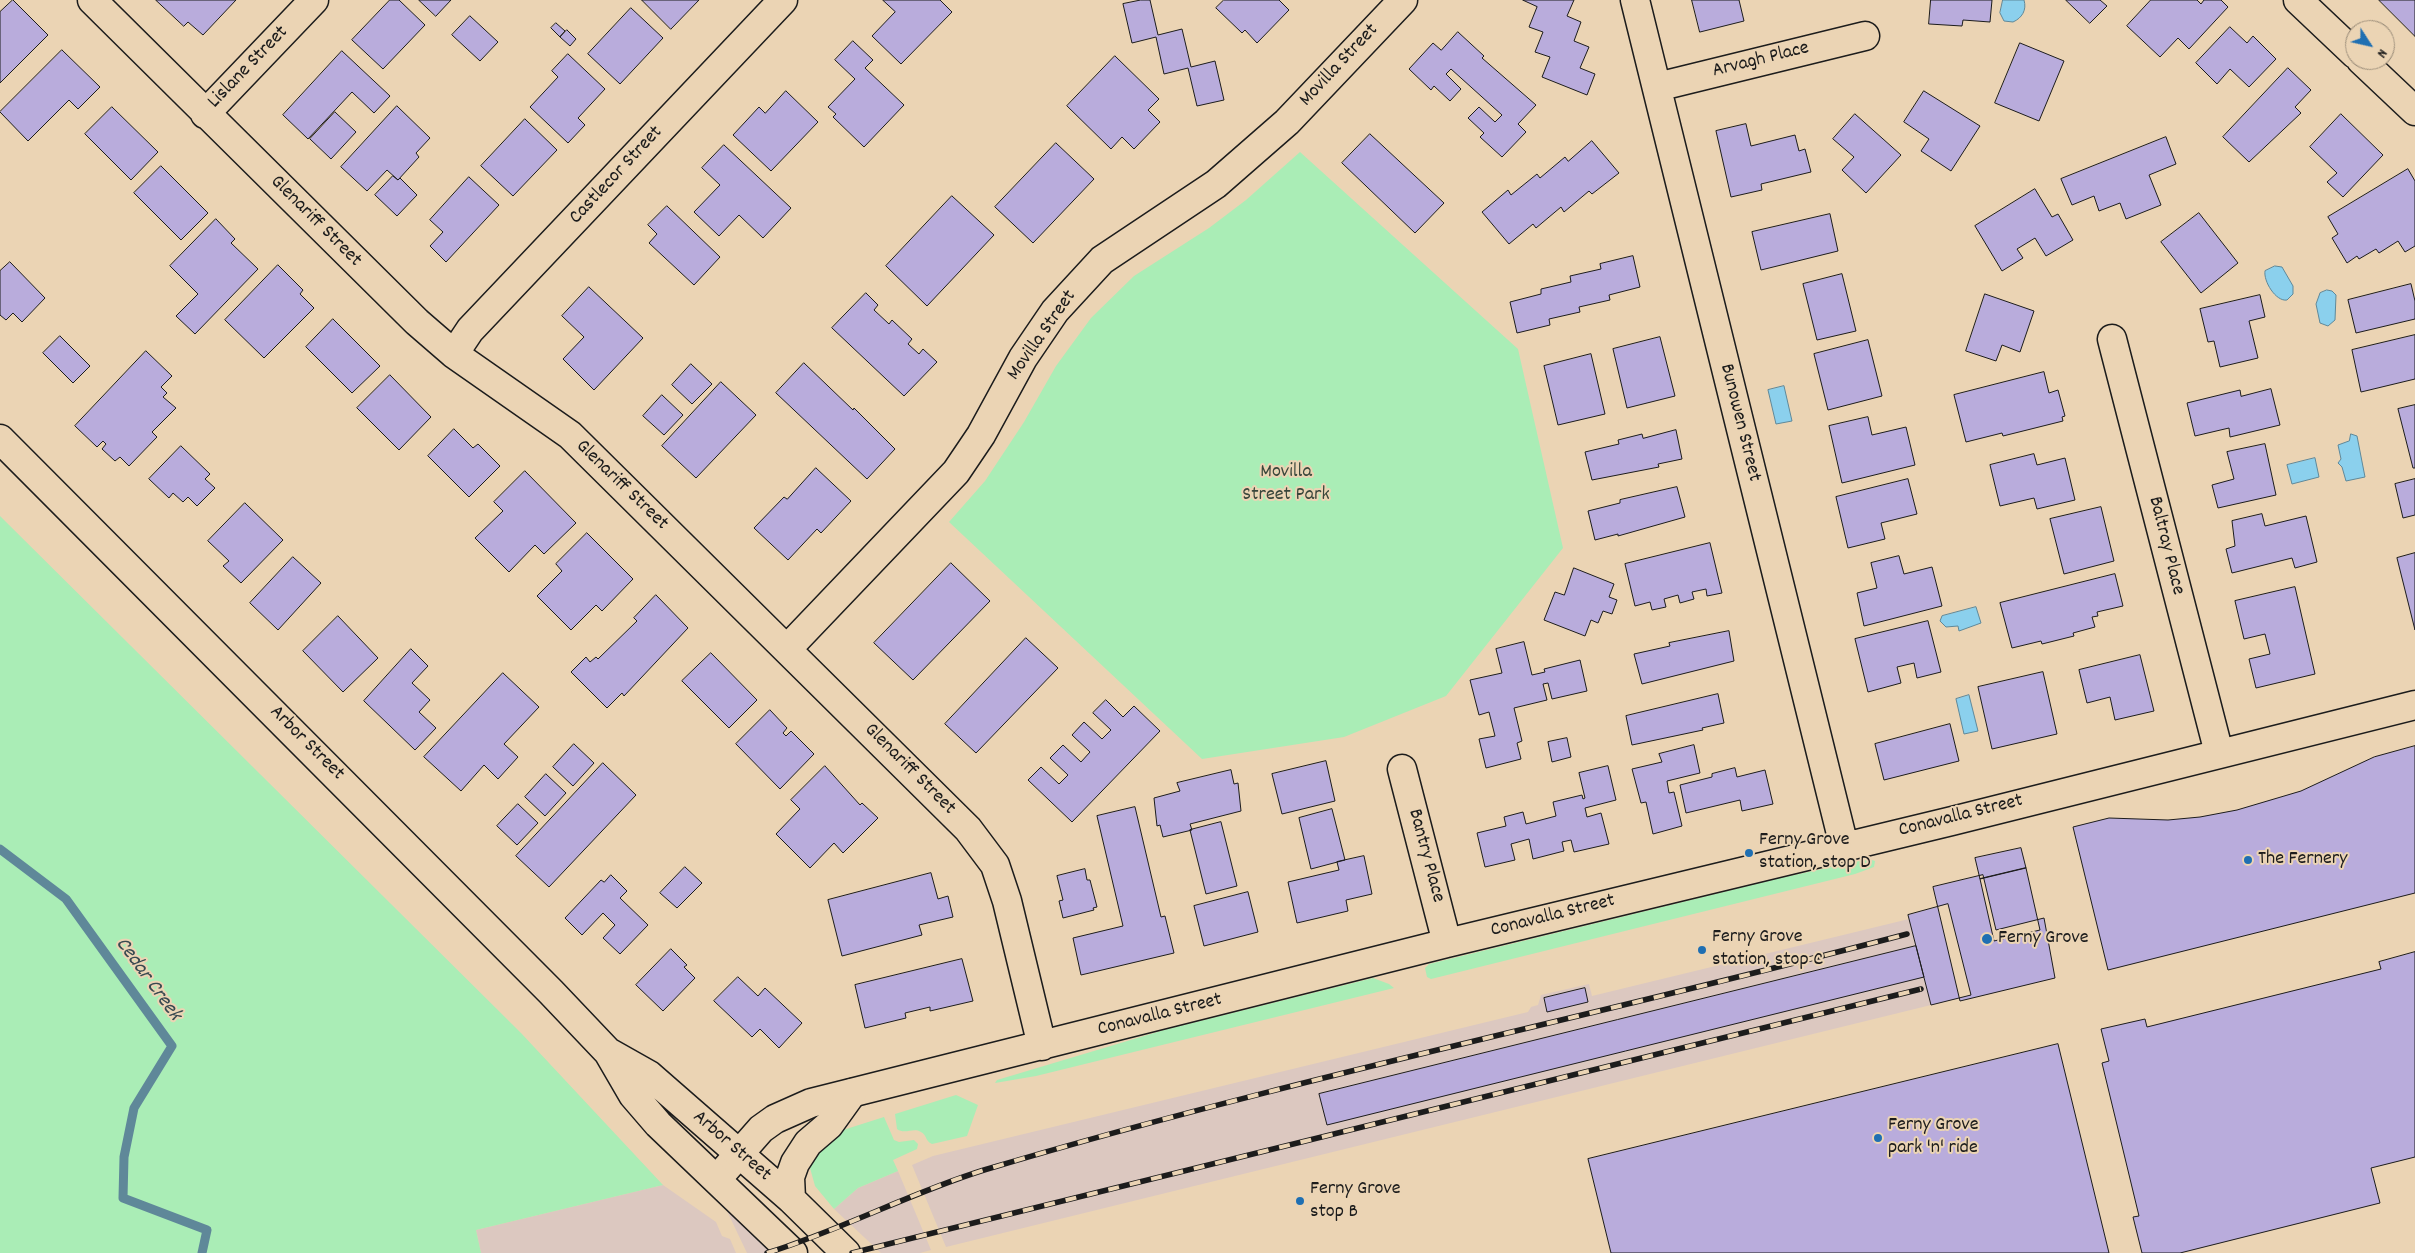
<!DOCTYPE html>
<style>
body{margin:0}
#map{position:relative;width:2415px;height:1253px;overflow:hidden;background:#ebd4b4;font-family:Dekko,sans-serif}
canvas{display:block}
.north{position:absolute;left:2345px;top:20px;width:50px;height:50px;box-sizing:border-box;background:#ebd4b4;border:1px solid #988a77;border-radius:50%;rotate:125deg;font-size:14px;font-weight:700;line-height:20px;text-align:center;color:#1c1c1c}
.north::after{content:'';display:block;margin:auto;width:18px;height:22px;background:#1f6fb2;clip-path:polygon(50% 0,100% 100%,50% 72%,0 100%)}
</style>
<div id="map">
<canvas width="2415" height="1253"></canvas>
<div class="north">N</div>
</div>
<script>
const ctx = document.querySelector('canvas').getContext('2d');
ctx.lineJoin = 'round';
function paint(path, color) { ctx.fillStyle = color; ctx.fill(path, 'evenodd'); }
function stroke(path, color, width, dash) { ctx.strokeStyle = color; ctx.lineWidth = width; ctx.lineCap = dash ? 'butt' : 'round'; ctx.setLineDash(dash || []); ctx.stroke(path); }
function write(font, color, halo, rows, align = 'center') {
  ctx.font = font + ' Dekko,sans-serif'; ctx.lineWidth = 4; ctx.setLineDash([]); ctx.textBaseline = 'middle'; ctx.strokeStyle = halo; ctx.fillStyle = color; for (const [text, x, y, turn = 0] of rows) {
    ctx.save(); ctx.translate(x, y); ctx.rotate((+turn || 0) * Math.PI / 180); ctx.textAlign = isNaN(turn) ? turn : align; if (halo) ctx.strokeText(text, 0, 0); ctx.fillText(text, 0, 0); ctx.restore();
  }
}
const built = new Path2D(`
 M1909,919L1931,1005L946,1247L912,1165L933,1156L1528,1012L1531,1007L1538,1005L1541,995L1589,984L1592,996Z
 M898,1171L931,1250L920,1253H881L834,1209L858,1188Z
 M663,1185L716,1222L722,1236L730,1239L736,1253H481L476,1230Z
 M727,1211L771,1253H747Z`);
const green = new Path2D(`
 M1300,152L1518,349L1563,548L1446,696L1344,737L1202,759L949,522L985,481L1024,422L1056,366L1091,318L1134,276L1209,228L1246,200Z
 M0,516L521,1033L663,1185L476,1230L481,1253H0Z
 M1869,859L1875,861L1874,867L1855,874L1431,979L1427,977L1425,968L1429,964L1785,877Z
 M1373,978L1389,984L1394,988L1036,1076L995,1083L997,1080L1164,1030Z
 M956,1095L978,1105L967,1136L932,1144C925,1141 927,1135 921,1132C913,1127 905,1135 897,1129L895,1114Z
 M884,1117L894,1140L899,1142L914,1140L918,1144L917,1149L893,1160L898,1171L858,1188L834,1209L815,1186L810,1168L812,1156L840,1131Z`);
const water = new Path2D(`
 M2003,0H2024C2027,10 2022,18 2013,22L2004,21L2000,13Z
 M2275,266L2282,267L2293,286V294L2287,300C2276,302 2263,281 2265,271Z
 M2327,290L2332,291L2336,295L2335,320L2328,326L2320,323L2316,304L2320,293Z
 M1784,386L1792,421L1776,424L1768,390Z
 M2351,434L2357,436L2365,477L2346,481L2342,467L2338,463L2341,459L2338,445L2349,441Z
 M2315,458L2319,477L2292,484L2287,465Z
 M1976,607L1981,623L1959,631L1958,626L1946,627L1940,621L1942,616Z
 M1969,695L1978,731L1964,734L1956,699Z`);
const stream = new Path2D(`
 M0,849L66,899L172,1046L134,1108L124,1157L123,1198L207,1230L202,1253`);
const building = new Path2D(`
 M13,0L48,35L0,83V12Z
 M156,0H236L203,35L188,22L184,26Z
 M390,0H399L425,25L383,69L352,40Z
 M419,0H451L436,16Z
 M642,0H699L671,29Z
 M883,0H940L952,12L901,64L872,36L895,12Z
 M1141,0H1150L1158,35L1182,29L1191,67L1215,61L1224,100L1197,106L1188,68L1164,74L1156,37L1132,43L1123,4Z
 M1224,0H1279L1289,10L1257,43L1245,30L1242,33L1216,8Z
 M1523,0H1574L1567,16L1581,22L1574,41L1589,47L1580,68L1595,74L1587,95L1542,77L1550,57L1535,52L1543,32L1529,27L1537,7Z
 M1692,0H1739L1744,21L1700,32Z
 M1931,0H1992L1990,22L1963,20L1962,26L1929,24Z
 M2066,0H2100L2107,6L2090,23Z
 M2151,0H2197L2201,4L2204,0H2221L2228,7L2189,49L2178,38L2160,57L2127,26Z
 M2379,0H2415V36Z
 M631,8L663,38L620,84L588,54Z
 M470,16L498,42L480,61L452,35Z
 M556,23L565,31L560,37L551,28Z
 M2230,27L2247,43L2253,36L2276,59L2249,87L2230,69L2217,84L2196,63Z
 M567,30L576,39L570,46L560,37Z
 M1458,32L1484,56L1482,58L1536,105L1518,124L1526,132L1502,157L1480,137L1484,133L1468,118L1479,107L1495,122L1502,115L1451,69L1446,74L1461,89L1450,101L1434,86L1431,90L1409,69L1433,43L1441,50Z
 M853,41L873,60L865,68L904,105L864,147L833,117L836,114L828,107L855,79L835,60Z
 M2020,43L2064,61L2039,121L1995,103Z
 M62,50L100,87L78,109L69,100L28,141L0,112Z
 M342,51L390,96L374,113L352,92L308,139L283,115Z
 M568,54L605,89L578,118L585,125L568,143L530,107L558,77L552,71Z
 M1115,56L1159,99L1148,110L1160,122L1134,149L1122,137L1111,149L1067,106Z
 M2288,68L2311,90L2295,107L2301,113L2249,162L2223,137Z
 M786,91L818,122L771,171L733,135L759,107L765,113Z
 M1924,91L1980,126L1951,171L1921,151L1929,139L1904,122Z
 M397,106L430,138L416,153L419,157L398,180L387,170L367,191L341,167Z
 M112,107L158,152L131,180L85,134Z
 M335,112L356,132L331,159L310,139Z
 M1855,114L1901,155L1866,193L1842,170L1854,157L1833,139Z
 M2341,114L2383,155L2343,197L2327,182L2337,173L2310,147Z
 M525,119L557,150L513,196L481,166Z
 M1746,124L1751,146L1795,135L1799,151L1805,149L1811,172L1761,184L1762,190L1731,197L1716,131Z
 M1370,134L1444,203L1415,233L1342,163Z
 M2166,137L2176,164L2149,175L2161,205L2126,219L2120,203L2099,211L2094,196L2072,205L2061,179Z
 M1592,141L1619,173L1592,194L1589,191L1564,212L1561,207L1536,228L1533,224L1509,244L1482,212L1508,190L1511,195L1537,174L1540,178L1565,157L1568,161Z
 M1056,143L1094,179L1033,243L995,207Z
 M724,145L791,208L763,238L739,215L719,236L694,212L720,185L702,168Z
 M161,166L208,213L181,240L134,193Z
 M2408,169L2415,181V246L2405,252L2398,241L2379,253L2376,249L2359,259L2357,256L2347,263L2332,238L2338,234L2328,217Z
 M393,176L398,180L400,178L417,195L397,216L375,195Z
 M469,177L499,205L446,262L430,246L443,232L430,220Z
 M2035,189L2052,217L2058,214L2073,240L2046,256L2035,238L2017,249L2023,258L2002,271L1975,226Z
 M952,196L994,235L927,306L886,266Z
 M667,206L720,257L694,285L649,243L657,234L648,225Z
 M2199,213L2238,263L2201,293L2161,242Z
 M1830,214L1838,251L1761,270L1752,232Z
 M216,219L235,239L231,243L258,269L195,334L176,316L198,294L170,266Z
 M1633,256L1640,287L1609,295L1610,300L1579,307L1580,312L1549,319L1550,325L1517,333L1510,302L1541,294V289L1571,282L1570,276L1601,269L1600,264Z
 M10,262L45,298L22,322L13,313L6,320L0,315V271Z
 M278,265L303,290L300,294L314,308L264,358L225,320Z
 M1842,274L1856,331L1817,340L1803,284Z
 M2411,284L2415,301V319L2356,333L2348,300Z
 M589,287L643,338L594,390L563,359L584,337L562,316Z
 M866,293L878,305L874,310L889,324L892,320L912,339L908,344L919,354L923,349L937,362L904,396L832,328Z
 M1985,294L2034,311L2020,352L2002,345L1996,361L1966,351Z
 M2260,295L2265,317L2249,321L2258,358L2220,367L2214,341L2208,342L2200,309Z
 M333,319L380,366L352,393L306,347Z
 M2415,335V379L2361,392L2352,350Z
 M60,336L90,366L73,383L43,353Z
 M1660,337L1675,396L1627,408L1613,349Z
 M1868,340L1882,396L1828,410L1814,354Z
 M146,351L172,376L161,387L167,393L163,397L176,408L152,432L157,437L129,466L120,457L115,461L102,449L106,444L103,441L97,447L75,426Z
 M1591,354L1605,414L1558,425L1544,366Z
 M804,363L853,410L854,408L895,449L867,479L776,393Z
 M691,364L712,384L692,404L672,385Z
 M2044,372L2049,393L2058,390L2065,416L2062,417L2063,421L2003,436L2002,433L1966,442L1954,395Z
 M390,375L431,417L399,450L357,408Z
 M721,382L756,415L696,478L662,446Z
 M2271,389L2280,425L2230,437L2229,428L2195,436L2187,403L2240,390L2241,396Z
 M662,395L683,415L664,435L643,416Z
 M2415,405V468H2413L2398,409Z
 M1868,417L1872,435L1906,427L1915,465L1842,483L1829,426Z
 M454,429L473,448L478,444L500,466L469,497L428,456Z
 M1676,430L1682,459L1658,464L1659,467L1592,480L1585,452L1619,444L1618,440L1642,434L1643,438Z
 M2265,444L2276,495L2218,508L2212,485L2234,479L2227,452Z
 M181,446L210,474L205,479L215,488L197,506L188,497L183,502L173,493L169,498L149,479Z
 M2034,454L2037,465L2065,458L2075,500L2037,509L2034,498L2000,506L1990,465Z
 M816,468L851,501L821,533L817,529L788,560L754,528L784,497L787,499Z
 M525,471L576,523L544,554L535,545L509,572L475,538L503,511L494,502Z
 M1908,479L1917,514L1881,523L1885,539L1848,548L1836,497Z
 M2415,479V515L2403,518L2395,484Z
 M1677,487L1685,517L1618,536V534L1595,540L1588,511L1620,503V500Z
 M245,503L283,540L241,583L223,566L229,561L208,541Z
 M2101,507L2114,561L2064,574L2050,519Z
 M2262,514L2265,526L2306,516L2317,562L2295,568L2292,558L2232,573L2226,549L2235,546L2232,521Z
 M587,533L633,579L602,611L596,605L571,630L537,596L562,571L556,564Z
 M1710,543L1722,593L1707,596L1706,589L1692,592L1694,599L1680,603L1678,595L1664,599L1666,607L1652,610L1650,602L1635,606L1625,564Z
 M2415,553V630L2397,558Z
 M1899,556L1904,574L1932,567L1942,606L1864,626L1857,593L1877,588L1871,563Z
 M293,557L321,583L278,630L250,603Z
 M951,563L990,601L913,680L874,643Z
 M1574,568L1614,584L1609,597L1617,600L1612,614L1603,611L1598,623L1591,620L1585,636L1544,620L1555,592L1564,595Z
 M2115,574L2123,606L2097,612L2098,616L2092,617L2095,627L2073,633L2074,636L2042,644L2041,641L2012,648L2000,603Z
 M2295,587L2315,674L2256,688L2249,659L2270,654L2265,634L2244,639L2235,601Z
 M656,595L688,628L624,696L622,693L607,708L571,672L586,657L590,662L596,657L598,659L637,621L634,618Z
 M338,616L378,658L343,692L303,651Z
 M1928,621L1941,672L1917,678L1914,663L1897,667L1901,683L1868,692L1855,639Z
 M1729,631L1734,661L1642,684L1634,654L1670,646L1669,643Z
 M1026,638L1058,668L976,753L945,724Z
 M1524,642L1532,675L1545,672L1544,669L1580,660L1587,691L1552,699L1548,683L1543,684L1547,700L1514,708L1522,741L1517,743L1521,759L1486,768L1479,739L1495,736L1489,712L1479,715L1470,680L1502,673L1496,649Z
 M411,649L428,666L412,683L430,700L419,712L436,728L415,750L364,701Z
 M711,653L757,700L729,728L682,681Z
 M2140,655L2154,711L2115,720L2110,697L2087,703L2079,670Z
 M2043,672L2057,734L1992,749L1978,687Z
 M503,673L539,707L504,744L518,757L498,779L484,765L461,791L424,757Z
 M1718,694L1724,723L1702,728L1703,730L1632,745L1626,716Z
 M1106,700L1123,717L1134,706L1160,731L1072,822L1028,780L1041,767L1059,784L1068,775L1050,758L1063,745L1081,762L1090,752L1072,735L1084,722L1102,739L1111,730L1093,713Z
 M770,710L787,728L783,733L786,736L791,731L814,754L780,789L736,744Z
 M1950,724L1959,761L1884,780L1875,744Z
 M1567,738L1571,757L1552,762L1548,742Z
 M574,744L594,763L573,786L553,767Z
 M1694,745L1700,773L1667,781L1669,793L1674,792L1682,826L1653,834L1646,802L1641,803L1632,769L1662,762L1659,754Z
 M2415,746V893L2108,970L2073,827L2109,818L2168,820L2200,817L2237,810L2301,791L2374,757Z
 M1326,761L1335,801L1282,814L1272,774Z
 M603,763L636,795L549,887L516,856Z
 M825,766L860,805L862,803L878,818L843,853L834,843L810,868L776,834L800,809L791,800Z
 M1608,766L1616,800L1585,808L1587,817L1601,813L1609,844L1574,852L1571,840L1562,842L1564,851L1533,859L1529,839L1511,844L1515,860L1485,867L1477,833L1506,826L1504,817L1523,812L1526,824L1556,816L1553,802L1582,795L1583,799L1585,798L1579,773Z
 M1735,768L1737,777L1765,770L1773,804L1742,811L1740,800L1686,813L1680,785L1712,777V774Z
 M1231,770L1234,784L1238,783L1241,811L1190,824L1192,830L1163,837L1160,825L1157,826L1154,798L1180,791L1177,783Z
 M546,774L566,793L545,816L525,797Z
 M518,804L538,823L517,845L497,826Z
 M1135,807L1161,917L1165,916L1174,953L1081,975L1073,938L1123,926L1097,816Z
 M1332,809L1345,860L1311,869L1299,818Z
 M1221,822L1237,886L1206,894L1190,830Z
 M2021,848L2026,868L1980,879L1975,858Z
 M1364,856L1372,894L1346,900L1348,911L1297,923L1288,882L1339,870L1337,862Z
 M685,867L702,883L677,908L660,893Z
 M2026,868L2040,930L1994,941L1980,879Z
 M1085,869L1087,880H1090L1097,907L1093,908L1094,910L1063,918L1059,901L1063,900L1057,876Z
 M931,873L938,899L948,896L953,917L919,925L922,935L842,956L828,900Z
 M611,875L627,891L620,898L648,925L620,954L603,938L615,925L603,913L582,935L565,918L601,880L604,882Z
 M1983,875L1996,930L2044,918L2055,978L1960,1001L1933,887Z
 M1248,892L1258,932L1204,946L1194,906Z
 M1948,904L1971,995L1931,1005L1908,915Z
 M1916,946L1924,977L1327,1125L1319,1094Z
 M671,949L687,965L684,967L695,978L663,1011L636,985Z
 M2415,952V1157L2371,1168L2380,1203L2180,1253H2142L2133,1217L2139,1216L2102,1063L2109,1061L2101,1029L2145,1019L2147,1027L2381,969L2379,962Z
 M962,959L973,1001L930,1011V1007L905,1013L906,1018L865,1028L855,985Z
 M738,977L758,996L765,988L802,1023L779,1048L760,1029L752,1037L714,1001Z
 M1585,988L1588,1002L1547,1012L1544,998Z
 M2058,1044L2109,1253H1611L1588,1159Z`);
const street = new Path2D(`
 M92,0L417,322L454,354L570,435L968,829L995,865L1007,901L1042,1046
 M1635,0L1844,846
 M2298,0L2355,54
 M2361,60L2415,111
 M1657,87L1865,36
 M205,114L314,0
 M2112,339L2219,753
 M454,354L470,330L783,0
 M787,649L956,472L981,435L1023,358L1055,311L1102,260L1216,184L1287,122L1403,0
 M1402,769L1447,943
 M717,1179L761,1129L775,1119L811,1103L1447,943L1952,821L2415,705`);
const secondary = new Path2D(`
 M0,439L551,992L608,1052L633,1095L658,1124L793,1253
 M610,1053L649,1075L791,1199L846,1253
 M791,1199L790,1177L795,1163L808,1143L829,1125L852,1093`);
const rail = new Path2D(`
 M767,1253C841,1230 910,1193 984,1170C1288,1079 1600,1015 1907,934
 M852,1253L1921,989`);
const markers = [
 [1749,853,5,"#1f6fb2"],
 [2248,860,5,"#1f6fb2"],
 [1987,939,6,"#1f6fb2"],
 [1702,950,5,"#1f6fb2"],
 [1878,1138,5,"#1f6fb2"],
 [1300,1201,5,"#1f6fb2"]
];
const streetNames = [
 ["Arvagh Place",1761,61,-14],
 ["Movilla Street",1340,66,-47],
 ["Lislane Street",249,68,-46],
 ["Castlecor Street",617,176,-47],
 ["Glenariff Street",315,222,45],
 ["Movilla Street",1043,336,-55],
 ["Bunowen Street",1739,423,76],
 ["Glenariff Street",621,486,44],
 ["Baltray Place",2165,546,76],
 ["Arbor Street",306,744,45],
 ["Glenariff Street",909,770,45],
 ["Conavalla Street",1961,817,-14],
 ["Bantry Place",1425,856,75],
 ["Conavalla Street",1553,917,-14],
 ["Conavalla Street",1160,1016,-14],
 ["Arbor Street",731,1147,41]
];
const parkNames = [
 ["Movilla",1286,473],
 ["Street Park",1286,496]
];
const poiNames = [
 ["Ferny Grove",1759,841],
 ["station, stop D",1759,864],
 ["The Fernery",2258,860],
 ["Ferny Grove",1712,938],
 ["station, stop C",1712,961],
 ["Ferny Grove",1998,939],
 ["Ferny Grove",1888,1126],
 ["park 'n' ride",1888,1149],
 ["Ferny Grove",1310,1190],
 ["stop B",1310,1213]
];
const waterNames = [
 ["Cedar Creek",147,980,54]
];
paint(built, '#dcc8c0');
paint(green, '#aaedb6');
paint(water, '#8bd0ed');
stroke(water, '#5f8899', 1);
stroke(stream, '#5f8899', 9);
paint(building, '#b9acdc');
stroke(building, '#1c1c1c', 1);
stroke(street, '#1c1c1c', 31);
stroke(secondary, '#1c1c1c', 31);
stroke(street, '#ebd4b4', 28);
stroke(secondary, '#ebd4b4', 28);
stroke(rail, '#1c1c1c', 5.5);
stroke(rail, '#ebd4b4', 4, [11]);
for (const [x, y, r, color] of markers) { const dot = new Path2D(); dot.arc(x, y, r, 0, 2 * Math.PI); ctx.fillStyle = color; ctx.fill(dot); stroke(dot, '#ebd4b4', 2); }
write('20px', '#1c1c1c', '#ebd4b4', streetNames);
write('20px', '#38463b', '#ebd4b4', parkNames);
write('20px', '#1c1c1c', '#ebd4b4', poiNames, 'left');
write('italic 21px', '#384950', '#ebd4b4', waterNames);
</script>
